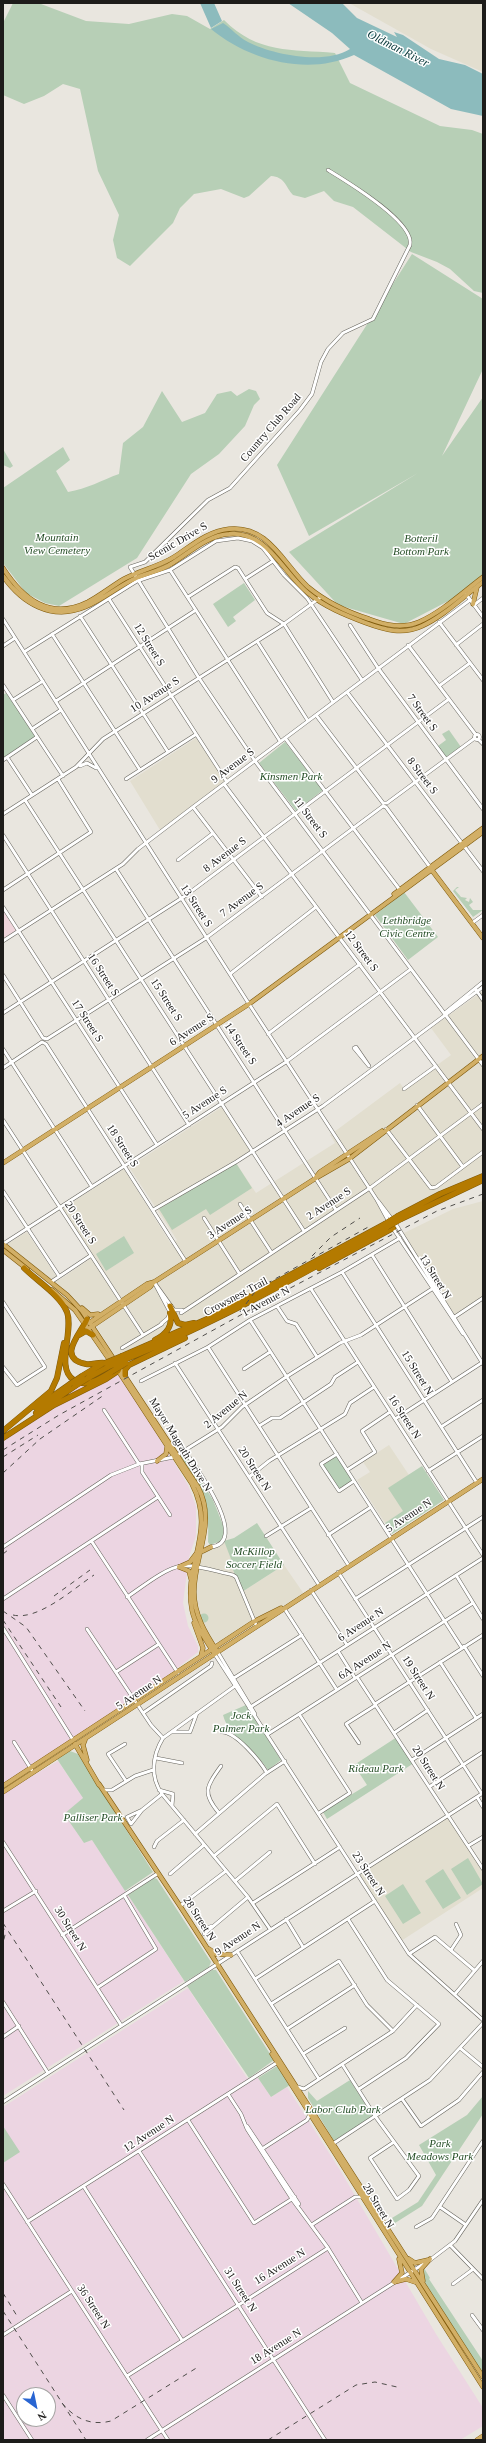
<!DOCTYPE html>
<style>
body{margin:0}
#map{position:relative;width:486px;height:2443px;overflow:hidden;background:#e9e6df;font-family:Georgia,serif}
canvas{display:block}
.frame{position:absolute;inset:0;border:4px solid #1d1c1a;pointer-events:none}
.north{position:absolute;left:16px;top:2387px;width:40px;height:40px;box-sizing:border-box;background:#fff;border:1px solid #a5a4a3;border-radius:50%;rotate:147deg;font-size:11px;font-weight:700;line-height:16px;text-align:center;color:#1d1c1a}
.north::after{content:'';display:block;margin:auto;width:14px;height:18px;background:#2965d2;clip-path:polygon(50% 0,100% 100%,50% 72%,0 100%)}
</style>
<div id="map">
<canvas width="486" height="2443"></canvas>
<div class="frame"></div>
<div class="north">N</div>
</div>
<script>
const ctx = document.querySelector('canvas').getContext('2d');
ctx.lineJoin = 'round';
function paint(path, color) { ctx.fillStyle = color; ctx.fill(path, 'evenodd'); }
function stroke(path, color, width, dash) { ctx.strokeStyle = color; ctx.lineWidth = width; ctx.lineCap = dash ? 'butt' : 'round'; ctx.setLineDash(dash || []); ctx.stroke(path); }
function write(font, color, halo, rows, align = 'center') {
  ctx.font = font + ' Georgia,serif'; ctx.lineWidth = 3; ctx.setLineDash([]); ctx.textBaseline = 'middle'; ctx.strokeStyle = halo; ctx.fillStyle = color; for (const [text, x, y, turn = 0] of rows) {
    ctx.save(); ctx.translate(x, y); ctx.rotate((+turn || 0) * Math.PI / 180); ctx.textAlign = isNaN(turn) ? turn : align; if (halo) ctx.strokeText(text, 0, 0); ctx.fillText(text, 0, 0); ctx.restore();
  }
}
const built = new Path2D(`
 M349,3H483V72L431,49Z
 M196,738L225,781L160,830L130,781Z
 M483,991V1174L232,1306L115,1356L85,1309L7,1244L27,1232L59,1280L93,1257L62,1209L124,1169L171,1244L177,1240L129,1167L222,1107L250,1151L207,1177L209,1179L236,1163L256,1193L335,1143L330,1135L400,1083L404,1089L451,1055L431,1028Z
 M483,1201V1298L454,1316L402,1234L453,1209Z
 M389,1445L409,1475L389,1488L404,1511L385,1523L357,1480L370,1472L363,1462Z
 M224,1541L232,1559L229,1560L242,1592L284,1565L304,1594L222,1641L215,1642L208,1638L197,1609L195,1580L202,1551L218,1546Z
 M448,1815L483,1869V1888L401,1941L358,1873Z`);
const industrial = new Path2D(`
 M117,1369L188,1485L196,1506V1536L189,1557L183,1603L188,1626L198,1646V1652L141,1696L3,1784V1438L72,1388L92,1382Z
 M58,1761L83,1798L65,1815L84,1843L92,1840L184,1981L3,2096V1793Z
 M188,1988L247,2078H258L271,2097L287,2087L340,2170L436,2334L483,2408V2426L460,2440H3V2107ZM24,2395H48V2419H24Z`);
const medical = new Path2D(`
 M3,910L16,931L3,940Z`);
const green = new Path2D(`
 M13,3L41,4L86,21L129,24L172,14L187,16L210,29L224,20C258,54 291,49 335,53L350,83L440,126L472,130L483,134V293L474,291L450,269L437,262L411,252L353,207L334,201L324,191L305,198L293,195C285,186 285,177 271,176L249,196L244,198L221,189L194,194L180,208L173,223L130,266L117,258L113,240L119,215L98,171L80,89L63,84L44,96L24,104L3,95V23Z
 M412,254L483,299V369L442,456L483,397V583L404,624L338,605L289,552L418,473L309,536L277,465Z
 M249,389L256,391L260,399L254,405L245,426L219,454L191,474L137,558L59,606L45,603L26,593L3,563V488L63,447L70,460L56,471L68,492C87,489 102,480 119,474L123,443L143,427L162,391L182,422L205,413L217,394L231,391L237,396Z
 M3,449L13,466L10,468L3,465Z
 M244,583L255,600L233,617L236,621L228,627L213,604Z
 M6,693L36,737L3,759V695Z
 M449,730L461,747L446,757L438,746L446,740L442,734Z
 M285,742L323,790L296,811L259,763Z
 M457,887H459L455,890L461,897L467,898L465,900L469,902L470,898L473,902L469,905L473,910H483L473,917L453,891Z
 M404,892L438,937L408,960L375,915Z
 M236,1163L252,1188L210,1215L206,1209L172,1230L159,1209Z
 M124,1236L134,1253L106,1271L96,1254Z
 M182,1454L185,1455L213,1500L225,1530L221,1541L210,1545L208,1542C210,1507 202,1488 181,1457Z
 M337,1454L354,1481L339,1491L321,1464Z
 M422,1466L444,1500L392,1534L385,1523L403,1511L388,1488Z
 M257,1523L284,1565L242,1592L229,1560L231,1559L224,1541L234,1538Z
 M199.5 1618a4.5 4.5 0 1 1 9 0a4.5 4.5 0 1 1-9 0Z
 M246,1705L281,1760L268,1770C256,1750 229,1738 223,1715Z
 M397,1737L414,1763L327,1819L323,1812L367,1785L354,1765Z
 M70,1751L78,1754L153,1872L125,1891L92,1840L84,1843L64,1814L83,1798L57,1759Z
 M468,1858L483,1884L467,1895L451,1869Z
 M443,1869L461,1898L443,1909L425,1881Z
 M154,1878L157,1879L211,1962L209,1967L185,1982L128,1895Z
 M403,1884L421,1913L403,1924L385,1896Z
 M212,1970H216L274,2060L249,2078L187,1986Z
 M277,2066L290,2085L271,2097L258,2078Z
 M350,2080L373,2116L334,2141L308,2098V2091L317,2101Z
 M483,2096V2114L422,2206L395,2223L392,2218L418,2202L436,2175L419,2145L467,2115Z
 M3,2126L20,2152L3,2163Z
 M424,2268L430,2278L429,2279L483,2361V2374L427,2286L424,2280Z`);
const water = new Path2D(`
 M200,3H214L222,21L211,28Z
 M288,3H342L357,18L397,37L394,32L403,35L439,59L465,65L483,74V116L451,109L354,55C308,76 250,61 211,29L223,23C232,29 238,37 248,42C273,55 325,65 350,49L332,33Z`);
const minor = new Path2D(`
 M328,170C346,181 415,222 410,245L373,319L343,333L328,349L321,362L312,394L300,410L230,488L208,500L145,562L130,567L199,678L255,761L483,1065
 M170,570L280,741
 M245,579L273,561
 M466,594L483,617
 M188,597L235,567L238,568L267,613L284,624L333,702
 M109,599L227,782
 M474,605L483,598
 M80,616L168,752
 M3,619L249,1004L377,1200L389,1222
 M439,622L483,680
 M350,625L378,668L483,809
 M52,634L140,770
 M257,641L308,721
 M408,645L476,735
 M456,645L483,624
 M3,646L15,638
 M24,652L137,581L170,570L216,541L238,538L252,541L263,548L284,575L307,598L362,680
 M3,685L63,776
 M439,686L470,663
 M347,692L483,871
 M13,700L43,681
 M56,701L196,610
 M316,715L383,803H387L475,738
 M32,729L61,710
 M474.5 737a2.5 2.5 0 1 1 5 0a2.5 2.5 0 1 1-5 0Z
 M285,738L400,890
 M478,739L483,744
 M7,757L32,795
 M3,760L37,737
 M80,766L87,763L96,768
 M126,779L195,735
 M224,784L483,1129
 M25,800L304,1231
 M193,807L262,897
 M3,814L76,767L103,739L284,624L321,597
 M3,835L189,1125
 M178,860L212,834
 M116,869L336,1210
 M3,890L91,832L58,779
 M3,907L157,1145
 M472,923L483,915
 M3,941L123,864L138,849L193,807L470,600
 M230,974L316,907
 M3,975L43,1038L47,1039L206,938L383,806L386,807L430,867
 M476,990L483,1000
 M446,1012L483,982
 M3,1013L185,896L449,699
 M268,1034L360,964
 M356,1047L369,1066L354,1048Z
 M3,1049L92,1187
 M3,1068L42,1042L46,1044L186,1262
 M404,1089L436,1066
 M417,1105L463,1167
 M3,1120L143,1335
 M386,1129L431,1188L436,1187L483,1152
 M3,1191L59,1276
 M378,1201L397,1226L483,1364
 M240,1204L271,1252
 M153,1210L236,1162L323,1106L483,987
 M204,1218L239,1273
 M392,1227L463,1334
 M3,1244L286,1062L411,969
 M372,1255L452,1382
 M342,1272L477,1483
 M51,1282L90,1256
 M154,1282L174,1310H182
 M154,1282L170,1312L168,1318L161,1324
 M311,1289L483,1555
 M3,1302L45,1367L17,1385L3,1367
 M277,1306L287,1321L296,1324L317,1357
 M181,1313L370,1188L483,1104
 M453,1318L483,1298
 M250,1320L462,1648
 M208,1347L349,1566
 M122,1348L162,1324
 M175,1363L319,1585
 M244,1369L270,1352
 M141,1381L208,1347L250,1320L342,1272L400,1238
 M104,1410L139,1464
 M395,1419L483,1362
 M259,1426L272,1418H280L331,1384L335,1377L358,1362
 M441,1427L483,1400
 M185,1451C196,1467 251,1542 211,1547
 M337,1454L321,1464L339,1491L354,1481
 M142,1464V1472L170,1515
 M347,1470L375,1452L362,1431L390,1412
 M428,1471L483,1436
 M249,1477L269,1461L345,1414L350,1403L374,1387
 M328,1535L371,1507
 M266,1536L311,1508
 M92,1542L178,1673
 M3,1547L111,1475L139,1464L174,1457L222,1427L242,1407L286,1377L340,1343L361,1335L435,1287
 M338,1572L482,1794
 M456,1575L483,1619
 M311,1590L347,1645
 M127,1597C141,1588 165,1568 181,1566C195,1564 218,1572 233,1575L236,1577L256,1625
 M3,1599L158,1497
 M355,1599L483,1517
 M284,1608L337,1690
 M3,1628L73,1740
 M87,1629L151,1725L163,1738
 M464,1646L483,1676
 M217,1651L255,1714
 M338,1651L355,1678
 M214,1653L409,1954L483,2020
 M440,1662L476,1718
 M116,1672L159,1644
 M357,1677L483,1869
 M234,1678L302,1635
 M235,1686L163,1738C152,1756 150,1777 162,1794L248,1897L270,1929
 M375,1704L483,1635
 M249,1708L483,1558
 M143,1713L211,1666L212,1663
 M299,1714L350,1793L319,1813
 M172,1732H190L197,1713
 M222,1732C236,1732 260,1761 267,1773
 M394,1733L428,1710
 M268,1734L473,1603
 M14,1742L33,1772
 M359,1743L346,1724L376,1705
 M125,1744L108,1754L126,1781
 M156,1758L182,1763
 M412,1760L483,1714
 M429,1787L483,1752
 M104,1790H112L135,1776L153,1770
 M159,1790L173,1794L172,1806
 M477,1797L483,1807
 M142,1810L127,1817L131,1824L142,1810L162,1794
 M219,1813C202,1793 206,1787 221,1766
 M195,1834L265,1774L285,1761
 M3,1842L121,2025
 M468,1846L483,1837
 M154,1847L157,1841L184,1820
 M214,1856L277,1804L315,1864
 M170,1874L204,1845
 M235,1881L270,1852
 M253,1903L340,1847
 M180,1906L226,1871
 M3,1911L36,1891
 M286,1919L303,1947
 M348,1919L387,1980L439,2024L406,2058L359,2089
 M212,1926L205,1929L204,1934L248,1897
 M62,1935L157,1874
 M451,1950L461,1935L456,1924
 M237,1951L319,2079
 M409,1954L435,1937L474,1970
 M255,1979L375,1901
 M97,1988L156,1949L124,1895
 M455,1994L483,1961
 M3,2002L48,2073
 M271,2004L339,1961L367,2005L393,2031
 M287,2029L355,1985
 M3,2037L19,2026
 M460,2048L483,2067
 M303,2054L345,2028
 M342,2064L375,2116L419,2176L409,2190L397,2199L370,2158L394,2142
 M298,2087L304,2089L393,2031L417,2005
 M228,2094L241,2114L247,2129L292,2199L328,2248
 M402,2099L421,2126L459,2100L483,2072
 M3,2102L483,1793
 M188,2120L254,2223L295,2197
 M247,2126L299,2204
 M331,2145L430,2080L483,2023
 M262,2149L307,2120L310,2114
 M139,2151L325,2440
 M3,2184L168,2440
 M84,2187L182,2340
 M440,2207L466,2225
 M27,2222L278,2062
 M313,2224L355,2197H363
 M416,2227L432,2218L483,2141
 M450,2245L483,2279
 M430,2260L455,2241L483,2200
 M453,2284L472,2270
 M472,2315L483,2330
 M3,2335L72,2291
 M127,2376L328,2248L362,2303
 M3,2395L32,2440
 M147,2440L425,2263`);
const major = new Path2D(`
 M3,568C23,599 50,621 88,602C101,595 112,586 124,579C140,570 158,567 174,557C191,546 208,531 229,529C269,525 283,564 308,587C326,602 347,612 369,619C385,625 402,629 419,622C442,612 463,592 483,577
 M3,576C22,603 51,621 85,607C102,600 116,588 132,580C144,573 159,572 171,564C189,553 208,535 229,534C268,531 282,572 308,593C325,607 345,615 366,623C385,630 403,635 422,626C444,616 464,596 483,582
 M473,604L477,587
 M431,869L483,938
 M394,894L483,828
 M3,1163L249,1004L483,832
 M316,1177L320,1172L382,1131
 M3,1244L67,1295L82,1311L198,1487C217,1523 194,1555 194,1592C194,1614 205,1633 217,1651
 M3,1250L27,1269
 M52,1290L75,1310L111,1362
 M82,1308L90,1315L98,1314
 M89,1323L147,1284L154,1282L316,1178L349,1159L483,1056
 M91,1327L150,1287L153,1283
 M117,1369L192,1484C217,1532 183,1564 192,1610C195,1625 206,1640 214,1653
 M157,1461L166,1454L167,1447
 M203,1551L211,1547
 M179,1567L190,1562L196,1554
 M179,1567L189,1571L191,1579
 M194,1623L203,1648L201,1656
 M85,1740L83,1745L87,1760
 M75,1744L99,1785
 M99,1784L180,1906L483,2377
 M3,1786L255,1621L281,1608
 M3,1792L483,1479
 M209,1949L216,1954L231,1955
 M272,2054L483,2387
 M409,2259L415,2263L428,2260
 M423,2281L421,2269L430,2259
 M394,2282L402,2273L399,2259
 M394,2282L406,2279L415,2282
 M477,2440L483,2436`);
const highway = new Path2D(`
 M398,1216L440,1194L483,1176
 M401,1219L483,1180
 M24,1268C37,1281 60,1295 67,1312C74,1331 55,1369 74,1380C86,1388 100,1379 111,1372
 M319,1268L393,1228
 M170,1306L178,1323L185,1325L194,1323
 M87,1319C82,1332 55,1358 86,1364C92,1365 98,1362 105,1363
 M79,1335L86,1331L93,1335
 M155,1340C167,1334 173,1326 170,1313
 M122,1356L214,1316L385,1224
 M124,1360C216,1323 301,1275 387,1227
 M125,1375V1370L129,1365L185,1338
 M82,1376L102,1364
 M88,1378L108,1367
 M36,1408L70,1384
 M36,1413L75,1386
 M3,1431L51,1391L57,1378L64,1343
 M3,1438L54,1405L106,1379L118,1371L120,1367`);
const rail = new Path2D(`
 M312,1256L331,1237L360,1218
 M240,1312L257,1289L370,1226
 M3,1450L59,1415L277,1295L437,1211L483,1194
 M3,1457L38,1435
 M3,1473L40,1439L104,1395
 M3,1554L8,1550
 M54,1596L90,1570
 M3,1611L26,1627L85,1711
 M13,1615C38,1621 73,1589 94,1575
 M3,1620L61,1707
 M3,1923L124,2110
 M3,1925L5,1935L3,1943
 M3,2293L17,2316
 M3,2311L86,2440
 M62,2403C75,2419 91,2426 111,2421L198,2367
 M268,2440L356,2385L375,2382L397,2387`);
const highwayBridge = new Path2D(`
 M385,1224L398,1216
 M387,1227L401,1219
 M105,1363L122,1356
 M108,1367L124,1360
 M111,1372L126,1363
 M70,1384L82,1376
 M75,1386L88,1378`);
const streetNames = [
 ["Country Club Road",271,428,-49],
 ["Scenic Drive S",178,542,-30],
 ["12 Street S",149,645,58],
 ["10 Avenue S",155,695,-33],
 ["7 Street S",422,713,54],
 ["9 Avenue S",233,766,-37],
 ["8 Street S",422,776,53],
 ["11 Street S",310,818,53],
 ["8 Avenue S",225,855,-37],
 ["7 Avenue S",242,900,-36],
 ["13 Street S",196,906,57],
 ["12 Street S",361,951,53],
 ["16 Street S",103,975,57],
 ["15 Street S",166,1000,57],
 ["17 Street S",87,1021,57],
 ["6 Avenue S",192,1030,-33],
 ["14 Street S",240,1044,56],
 ["5 Avenue S",205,1103,-33],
 ["4 Avenue S",298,1111,-34],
 ["18 Street S",122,1146,57],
 ["2 Avenue S",329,1204,-33],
 ["20 Street S",80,1223,57],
 ["3 Avenue S",230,1223,-33],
 ["13 Street N",435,1277,58],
 ["Crowsnest Trail",236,1297,-28],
 ["1 Avenue N",266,1302,-28],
 ["15 Street N",417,1373,58],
 ["2 Avenue N",226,1410,-39],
 ["16 Street N",404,1417,57],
 ["Mayor Magrath Drive N",180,1445,58],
 ["20 Street N",254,1469,57],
 ["5 Avenue N",409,1516,-33],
 ["6 Avenue N",361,1625,-33],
 ["6A Avenue N",365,1661,-33],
 ["19 Street N",418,1678,57],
 ["5 Avenue N",139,1693,-34],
 ["20 Street N",428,1768,57],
 ["23 Street N",368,1874,57],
 ["28 Street N",199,1919,57],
 ["30 Street N",70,1929,58],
 ["9 Avenue N",238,1939,-33],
 ["12 Avenue N",149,2134,-33],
 ["28 Street N",378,2206,59],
 ["16 Avenue N",280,2267,-32],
 ["31 Street N",240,2290,57],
 ["36 Street N",93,2307,57],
 ["18 Avenue N",276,2347,-32]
];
const parkNames = [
 ["Mountain",57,538],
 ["View Cemetery",57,551],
 ["Botteril",421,539],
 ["Bottom Park",421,552],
 ["Kinsmen Park",291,777],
 ["Lethbridge",407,921],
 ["Civic Centre",407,934],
 ["McKillop",254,1552],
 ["Soccer Field",254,1565],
 ["Jock",241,1716],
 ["Palmer Park",241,1729],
 ["Rideau Park",376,1769],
 ["Palliser Park",93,1818],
 ["Labor Club Park",343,2110],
 ["Park",440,2144],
 ["Meadows Park",440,2157]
];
const waterNames = [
 ["Oldman River",398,49,27]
];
paint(built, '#e2decf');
paint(industrial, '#ecd5e2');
paint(medical, '#efd5db');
paint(green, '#b7cfb6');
paint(water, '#8cbbbd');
stroke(minor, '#66645d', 4);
stroke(major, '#7f5909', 5);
stroke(highway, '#7f5909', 6);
stroke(minor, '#fff', 3);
stroke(major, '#d2af66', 4);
stroke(highway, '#b47a00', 5);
stroke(rail, '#504e4b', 1, [5, 5]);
stroke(highwayBridge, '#7f5909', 6, []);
stroke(highwayBridge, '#b47a00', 5);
write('11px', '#1d1c1a', '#fff', streetNames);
write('italic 11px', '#254e26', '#fff', parkNames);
write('italic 12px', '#073739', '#fff', waterNames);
</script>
